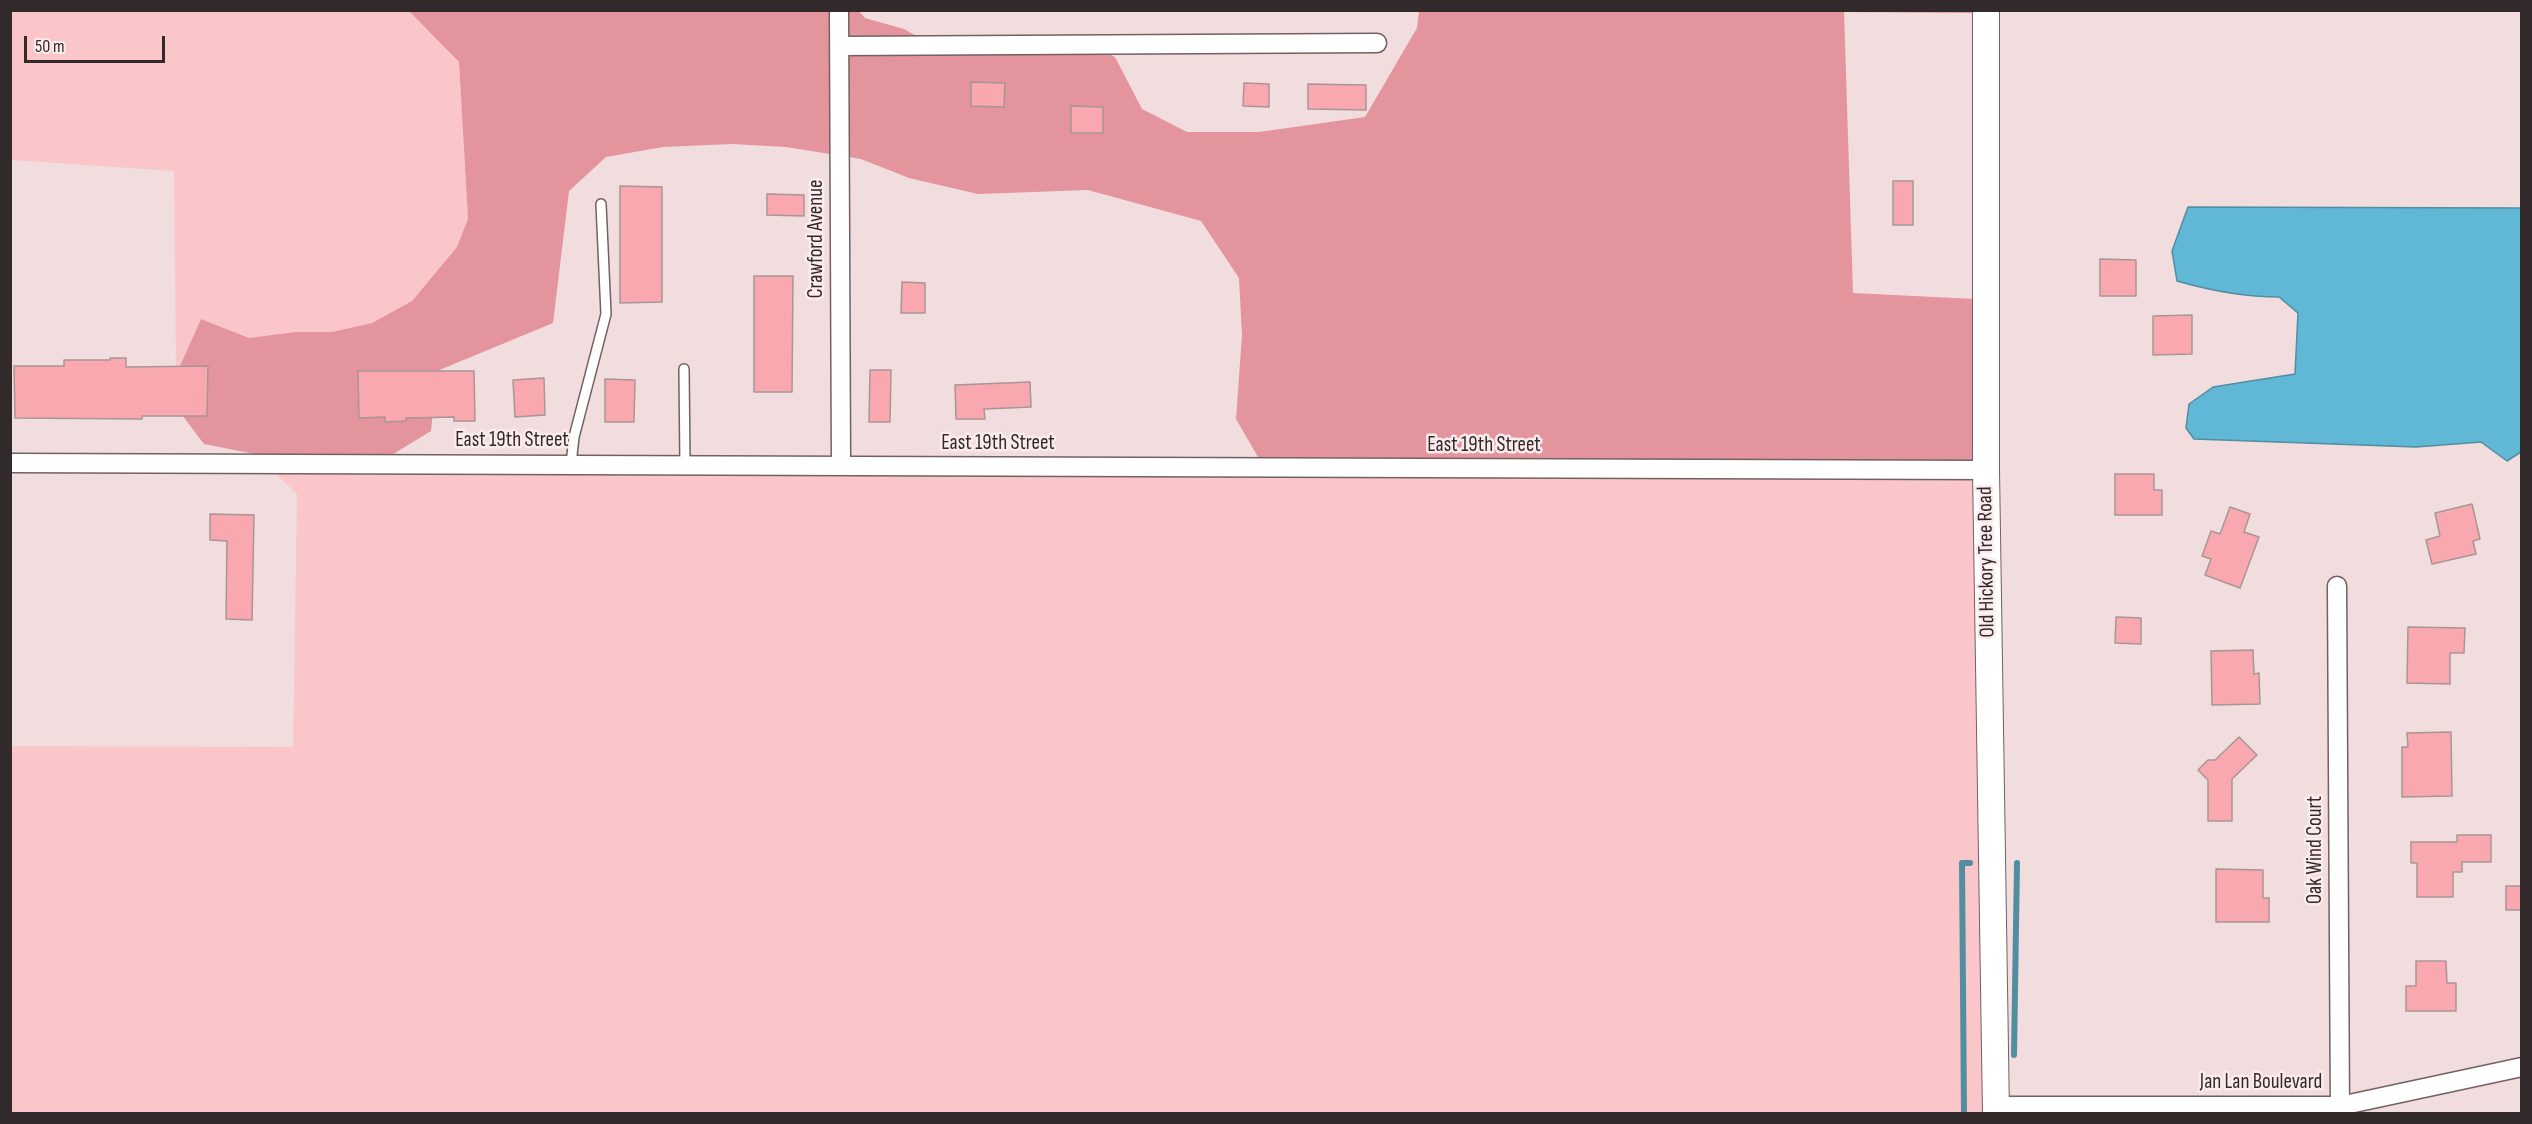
<!DOCTYPE html>
<style>
body{margin:0}
#map{position:relative;width:2532px;height:1124px;overflow:hidden;background:#f2ddde;font-family:"Sofia Sans Condensed",sans-serif}
canvas{display:block}
.frame{position:absolute;inset:0;border:12px solid #322a2a;pointer-events:none}
.scale{position:absolute;left:24px;top:36px;width:141px;height:27px;box-sizing:border-box;border:3px solid #322a2a;border-top:0;padding-left:8px;font-size:18px;line-height:21px;white-space:nowrap;color:#322a2a;-webkit-text-stroke:4px #fcebec;paint-order:stroke}
</style>
<div id="map">
<canvas width="2532" height="1124"></canvas>
<div class="frame"></div>
<div class="scale">50 m</div>
</div>
<script>
const ctx = document.querySelector('canvas').getContext('2d');
ctx.lineJoin = 'round';
function paint(path, color) { ctx.fillStyle = color; ctx.fill(path, 'evenodd'); }
function stroke(path, color, width, dash) { ctx.strokeStyle = color; ctx.lineWidth = width; ctx.lineCap = dash ? 'butt' : 'round'; ctx.setLineDash(dash || []); ctx.stroke(path); }
function write(font, color, halo, rows, align = 'center') {
  ctx.font = font + ' "Sofia Sans Condensed",sans-serif'; ctx.lineWidth = 5; ctx.setLineDash([]); ctx.textBaseline = 'middle'; ctx.strokeStyle = halo; ctx.fillStyle = color; for (const [text, x, y, turn = 0] of rows) {
    ctx.save(); ctx.translate(x, y); ctx.rotate((+turn || 0) * Math.PI / 180); ctx.textAlign = isNaN(turn) ? turn : align; if (halo) ctx.strokeText(text, 0, 0); ctx.fillText(text, 0, 0); ctx.restore();
  }
}
const green = new Path2D(`
 M10,11H409L459,62L468,220L457,247L412,301L372,323L332,332H295L249,338L201,319L176,375L174,171L11,160Z
 M255,454L318,459L390,456L1976,462L1986,1113L11,1114V746L293,747L297,494Z`);
const forest = new Path2D(`
 M858,10L865,18L904,29L930,44L1072,37L1115,57L1142,109L1187,132H1259L1365,117L1417,28L1419,11H1976V13L1844,12L1853,293L1975,299L1976,462L1258,457L1236,419L1242,335L1239,278L1201,221L1088,190L978,194L909,178L861,159L786,147L732,144L663,147L606,157L569,191L553,323L437,371L431,431L390,456L318,459L255,454L204,444L182,415L176,375L201,319L249,338L295,332H332L372,323L412,301L457,247L468,219L459,62L409,11Z`);
const water = new Path2D(`
 M2188,207L2521,208V452L2507,461L2481,442L2416,447L2194,439L2186,428L2189,404L2213,387L2295,374L2298,313L2279,297C2243,297 2212,291 2177,281L2172,251Z`);
const stream = new Path2D(`
 M2014,1055L2017,863
 M1964,1114L1962,863H1970`);
const building = new Path2D(`
 M971,82L1005,83L1004,107L971,106Z
 M1244,83L1269,84V107L1243,106Z
 M1308,84L1366,85V110L1308,109Z
 M1071,106L1103,107V133H1071Z
 M1893,181H1913V225H1893Z
 M620,186L662,187V302L620,303Z
 M767,194L804,195V216L767,215Z
 M2100,259L2136,260V296H2100Z
 M754,276H793L792,392H754Z
 M902,282L925,283V313H901Z
 M2192,315V354L2153,355V316Z
 M110,358H126V367L208,366L207,416H142V419L15,418L14,366H64V360H110Z
 M870,370H891L890,422H869Z
 M358,371H474L475,421H454V417L406,418V421L385,422V417L359,418Z
 M544,378L545,415L515,417L513,380Z
 M605,379L635,380L634,422H605Z
 M1030,382L1031,407L984,409L985,419H956L955,385Z
 M2115,474H2154V490H2162V515H2115Z
 M2472,504L2480,539L2473,541L2476,554L2432,564L2426,540L2440,536L2435,513Z
 M2230,507L2250,514L2244,532L2259,537L2240,588L2205,575L2211,559L2202,556L2211,531L2220,534Z
 M210,514L254,515L252,620L226,619L227,541L210,540Z
 M2116,617L2141,618V644L2115,643Z
 M2408,627L2465,628L2464,653H2450V684L2407,683Z
 M2253,650L2254,674L2259,673L2260,704L2212,705L2211,651Z
 M2451,732L2452,796L2402,797V747H2408L2407,733Z
 M2239,737L2257,755L2232,779V821H2208V780L2198,770L2208,760H2215Z
 M2457,835H2491V862H2462V872H2453V897H2417V863H2411V842H2457Z
 M2216,869L2263,870V898H2269V922H2216Z
 M2506,886H2522V910H2506Z
 M2416,961H2446L2447,983H2456V1011H2406V986H2416Z`);
const lane = new Path2D(`
 M684,369L685,465
 M571,464L574,437L606,314L601,204`);
const street = new Path2D(`
 M839,10L841,466
 M839,46L1377,43
 M10,463L1986,470
 M2337,586L2340,1114
 M1996,1106H2340L2522,1067`);
const secondary = new Path2D(`
 M1986,10V470L1996,1114`);
const streetNames = [
 ["Crawford Avenue",817,239,-90],
 ["East 19th Street",512,441],
 ["East 19th Street",998,444],
 ["East 19th Street",1484,446],
 ["Old Hickory Tree Road",1987,562,-91],
 ["Oak Wind Court",2316,850,-90],
 ["Jan Lan Boulevard",2261,1083]
];
paint(green, '#fac6ca');
paint(forest, '#e3949c');
paint(water, '#60b7d6');
stroke(water, '#528da2', 1.5);
stroke(stream, '#528da2', 6);
paint(building, '#f9a8b0');
stroke(building, '#a89596', 1.5);
stroke(lane, '#726062', 12);
stroke(street, '#726062', 21);
stroke(secondary, '#726062', 28);
stroke(lane, '#fff', 9);
stroke(street, '#fff', 18);
stroke(secondary, '#fff', 26);
write('21px', '#322a2a', '#fcebec', streetNames);
</script>
